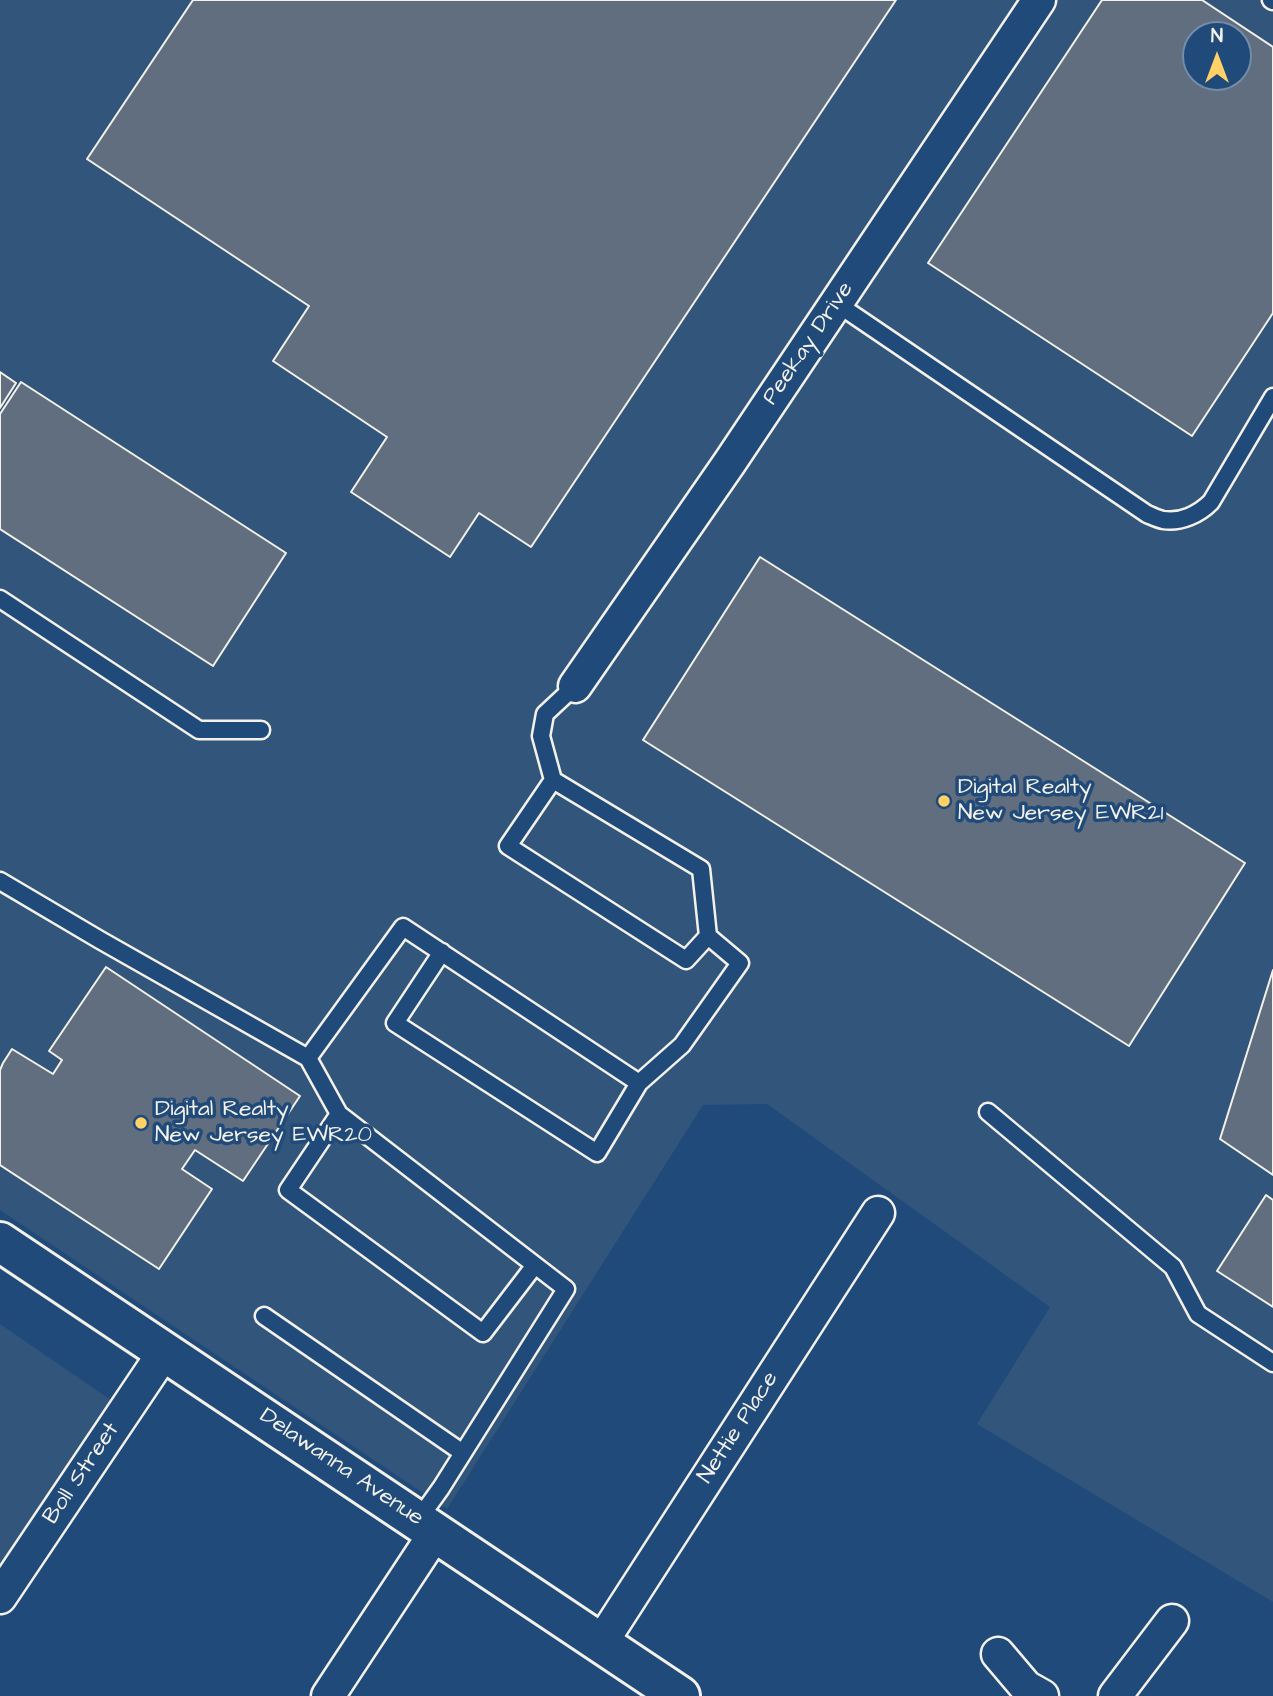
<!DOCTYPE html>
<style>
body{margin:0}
#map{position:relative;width:1273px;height:1696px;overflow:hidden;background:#1f4a7a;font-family:"Architects Daughter",sans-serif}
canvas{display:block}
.north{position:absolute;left:1182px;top:21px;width:70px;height:70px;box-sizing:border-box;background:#1f4a7a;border:2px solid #748da6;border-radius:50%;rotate:0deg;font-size:19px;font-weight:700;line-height:28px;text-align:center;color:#f4f1e8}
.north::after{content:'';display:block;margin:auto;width:24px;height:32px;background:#ffd166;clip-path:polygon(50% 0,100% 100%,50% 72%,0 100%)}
</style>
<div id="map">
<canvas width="1273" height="1696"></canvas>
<div class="north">N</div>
</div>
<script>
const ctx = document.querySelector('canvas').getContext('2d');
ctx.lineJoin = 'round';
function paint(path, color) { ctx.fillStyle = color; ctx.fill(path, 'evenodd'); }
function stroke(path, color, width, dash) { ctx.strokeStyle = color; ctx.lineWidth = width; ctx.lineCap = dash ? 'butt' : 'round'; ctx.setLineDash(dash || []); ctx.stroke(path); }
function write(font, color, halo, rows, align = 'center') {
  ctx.font = font + ' "Architects Daughter",sans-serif'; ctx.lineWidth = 7; ctx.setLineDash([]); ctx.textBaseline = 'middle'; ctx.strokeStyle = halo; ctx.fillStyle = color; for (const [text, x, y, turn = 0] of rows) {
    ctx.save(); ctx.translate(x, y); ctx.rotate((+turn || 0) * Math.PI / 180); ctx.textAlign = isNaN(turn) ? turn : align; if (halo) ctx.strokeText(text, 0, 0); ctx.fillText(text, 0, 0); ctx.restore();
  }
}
const built = new Path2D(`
 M0,0H1273V1602L977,1424L1050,1307L767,1104L703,1105L447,1509L0,1210ZM1196,35H1238V77H1196Z
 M0,1324L111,1400L0,1565Z`);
const building = new Path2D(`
 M193,0H896L531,547L479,513L450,557L351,492L387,437L273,361L309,306L87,159Z
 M1102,0H1202L1273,47V313L1192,436L928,263ZM1196,35H1238V77H1196Z
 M0,372L16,383L0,408Z
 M21,382L286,553L213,666L0,529V414Z
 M760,557L1245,863L1129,1046L643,740Z
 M106,967L300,1096L243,1181L195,1150L182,1169L212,1189L159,1269L0,1165V1070L3,1063L12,1049L53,1074L62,1060L49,1051Z
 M1273,970V1175L1220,1139Z
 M1266,1195L1273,1200V1307L1217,1271Z`);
const service = new Path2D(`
 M1271,0L1273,1
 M836,303L1147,514C1152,516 1158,519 1163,520C1181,523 1199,514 1211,502L1273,397
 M0,599L199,730H261
 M553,780L541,736L545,714L575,686
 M0,881L100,940L308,1058
 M639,1083L682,1045L740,963L708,936L701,869L553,780L508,846L686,960L708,936
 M988,1112L1173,1267L1198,1314L1273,1363
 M339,1114L288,1190L483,1333L535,1265
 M264,1316L463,1453
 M418,1520L441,1488L566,1289L339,1114L308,1058L403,927L639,1083L597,1153L395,1023L442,952`);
const minor = new Path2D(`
 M575,686L730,462L1039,0
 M0,1597L165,1351
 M601,1643L878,1213
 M998,1654L1026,1687L1042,1696
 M328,1696L436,1532
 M1115,1696L1172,1621`);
const tertiary = new Path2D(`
 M0,1242L680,1696`);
const markers = [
 [944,801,7,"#ffd166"],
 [141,1123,7,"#ffd166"]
];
const streetNames = [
 ["Peekay Drive",809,344,-56],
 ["Nettie Place",739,1428,-57],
 ["Delawanna Avenue",341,1468,34],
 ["Boll Street",82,1474,-56]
];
const poiNames = [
 ["Digital Realty",958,788],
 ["New Jersey EWR21",958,814],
 ["Digital Realty",155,1110],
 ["New Jersey EWR20",155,1136]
];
paint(built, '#32557c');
paint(building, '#606e80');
stroke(building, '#f4f1e8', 2);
stroke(service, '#f4f1e8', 21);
stroke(minor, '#f4f1e8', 37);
stroke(tertiary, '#f4f1e8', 44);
stroke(service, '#1f4a7a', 16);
stroke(minor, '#1f4a7a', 32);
stroke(tertiary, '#1f4a7a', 38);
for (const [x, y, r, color] of markers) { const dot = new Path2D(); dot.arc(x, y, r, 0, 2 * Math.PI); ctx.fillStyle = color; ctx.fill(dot); stroke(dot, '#1f4a7a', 2.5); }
write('23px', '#f4f1e8', '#1f4a7a', streetNames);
write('23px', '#f4f1e8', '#1f4a7a', poiNames, 'left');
</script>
